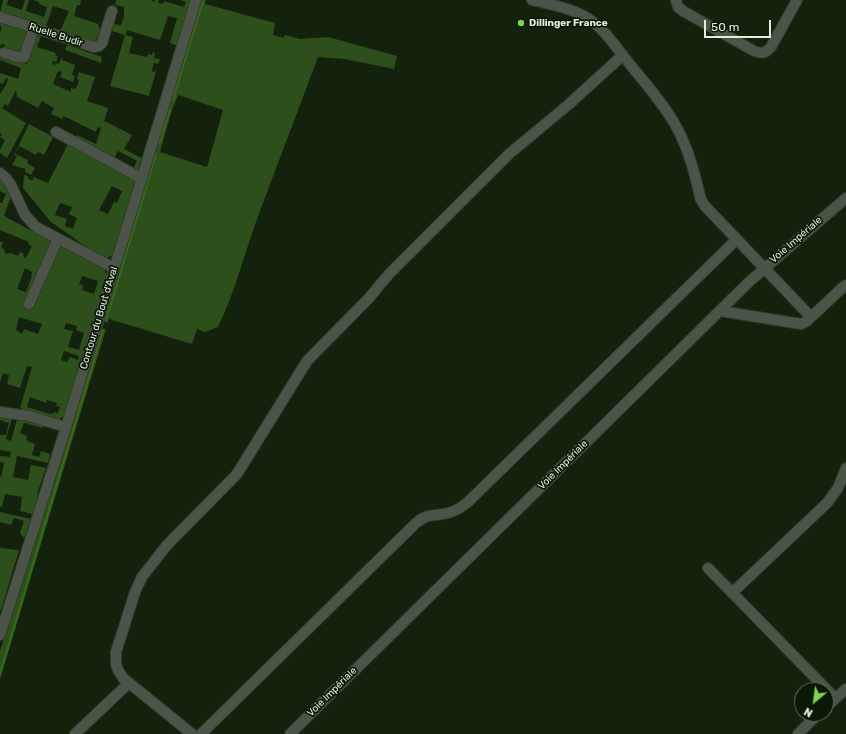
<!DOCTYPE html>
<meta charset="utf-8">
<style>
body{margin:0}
#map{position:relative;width:846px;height:734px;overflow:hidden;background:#13210d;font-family:Rubik,sans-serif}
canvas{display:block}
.north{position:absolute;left:794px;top:682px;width:40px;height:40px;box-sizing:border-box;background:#0a1805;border:1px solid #616e5d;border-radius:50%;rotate:209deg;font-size:11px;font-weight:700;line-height:16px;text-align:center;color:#e4eee0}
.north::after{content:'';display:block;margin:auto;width:14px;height:18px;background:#7ed153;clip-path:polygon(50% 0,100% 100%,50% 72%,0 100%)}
.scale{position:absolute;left:704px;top:20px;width:67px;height:18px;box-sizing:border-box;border:2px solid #e4eee0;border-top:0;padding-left:5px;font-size:12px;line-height:14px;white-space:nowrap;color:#e4eee0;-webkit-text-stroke:3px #0a1805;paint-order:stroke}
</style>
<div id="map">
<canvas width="846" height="734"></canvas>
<div class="north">N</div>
<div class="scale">50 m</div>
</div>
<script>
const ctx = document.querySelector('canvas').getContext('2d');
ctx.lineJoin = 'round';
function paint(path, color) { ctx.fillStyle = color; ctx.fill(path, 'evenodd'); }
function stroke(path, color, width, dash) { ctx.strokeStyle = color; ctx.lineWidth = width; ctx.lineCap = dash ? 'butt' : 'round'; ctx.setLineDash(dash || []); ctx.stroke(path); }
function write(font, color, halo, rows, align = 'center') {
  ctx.font = font + ' Rubik,sans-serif'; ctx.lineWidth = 3.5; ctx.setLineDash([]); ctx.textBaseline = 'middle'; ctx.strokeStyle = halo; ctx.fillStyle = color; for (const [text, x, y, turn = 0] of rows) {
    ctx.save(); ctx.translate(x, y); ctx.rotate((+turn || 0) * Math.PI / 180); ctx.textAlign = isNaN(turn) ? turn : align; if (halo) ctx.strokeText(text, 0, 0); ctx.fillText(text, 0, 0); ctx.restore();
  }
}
const green = new Path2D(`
 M3,0H8L7,5L22,10L25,0H29L26,11L44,17L47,7L39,4V2L33,0H81L80,5H77L74,16L98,24L99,28L101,29L96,40L93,42L60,31L69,11L53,6L46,26L0,13Z
 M116,0H152V1L154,2L155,0H159L158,3L163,4L164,1L184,7L186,2L180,0H191L178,46L170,43L177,18L168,16L160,40L127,30L126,35L133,37L129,53L147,57L148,54L152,55L153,52L155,53L154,58L160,59L158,64L154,63L152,69L153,72H154L155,70L156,71L149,96L110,86L125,35L112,31L111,26L113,24L121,25L124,17V7L115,5Z
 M199,0H206L205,4L275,23L273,35L284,38L285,35L300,39L328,37L397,56L394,69L344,59L318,57C298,111 277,165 257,219C244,255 235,292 218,327L205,332L197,329L192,344L109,319L107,323L104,321L103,319L153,149H156L167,105H170L171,101L169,98ZM178,95L223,110L207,167L160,152L171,113Z
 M0,22L27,31L28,34L21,53L4,50L5,45L1,44L0,47V33L2,27L0,26Z
 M37,35L41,36L37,47L56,53L55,55L58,56L56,62L53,61L52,64L55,65V63L59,64L62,56V60L75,65L72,75L75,76L73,82L60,77L62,72L58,71L53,84L71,92V88L76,89L79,80L77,79L79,72L95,77L87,101L108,108L104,121L132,135L124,149L142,158L137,171L133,169L137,161L118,151L115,157L119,160V161L75,138L77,135L96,144L101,128L98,127L96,132L64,116L62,119L51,114L54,108L42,101L38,108L17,97L16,90L8,106L5,104L2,108L26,123L7,158L0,153V150L5,140L0,137L2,134L0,133V94L6,85L8,79L6,78L3,84L1,83L0,84V73L18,79L21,68L0,60V55L27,64Z
 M67,45L102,57L101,63L65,50Z
 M29,124L53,137L44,155L38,152L36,155L19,146L15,154L28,160L27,163L35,168L31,175L25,172V169L12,165L17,156L14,155Z
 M68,144L135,180L113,255L107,258L88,248L51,222L23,188L24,175L28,176V178L32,181L34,177L48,183ZM112,186L122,191L117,203L114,202L108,214L99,210ZM60,203L72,207L69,214L77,218L73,229L65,226L67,219L55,215Z
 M0,180L5,184L12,194L4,216L53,242L57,246H62L104,268L107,276L70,398L64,416L58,420L20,408L32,367L27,366L20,388L7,384L9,375L3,373L0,383V241L3,243L1,248L5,250L4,252L7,254L11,253L18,256L20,252L24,254L23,256L26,258L32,246L28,244L29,242L0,230V203H2L6,194L0,191ZM25,268L32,272L31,275L32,276L26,292L17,289ZM82,276L98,281L94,294L82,290L83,285L79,284ZM19,317L42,324L38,334L24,329L22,334L16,330ZM66,323L77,326L76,330L84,333L79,350L68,347L73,331L64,329ZM64,351L79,356L78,360L70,357L67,362L61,360ZM30,397L46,403L47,400L57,403L56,406L60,407L58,413L54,412L53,414L50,413V414L27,407Z
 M100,328L106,329L0,679V651L19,592L43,508Z
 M0,416L12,418L6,439L11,441L17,419L44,425L43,428L24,423L20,433L27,436L26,440L35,444L32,455L39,457L41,451L50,454L48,463L17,456L13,477L28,480L31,465L46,468L37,494L39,495L32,514L20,511L22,497L5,494L2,507H0V477H1L4,463L0,462V456L10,457L11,452L0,450V435H6L9,423L0,420Z
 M0,512L31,519L24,538L20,533L24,521L14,518L11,525L0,522Z
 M0,548L19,550L1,610H0Z`);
const stream = new Path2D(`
 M173,99L203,0
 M159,143L170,110
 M106,320L156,154
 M0,674L103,330`);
const minor = new Path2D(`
 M532,0C552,5 572,8 589,19C605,30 616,47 628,62C645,83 664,104 677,128C689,150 695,175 701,200L705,206L811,317
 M676,0L678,7L683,11L754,51C762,54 766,53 771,47L797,0
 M0,17L94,47L99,46L102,43L112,11
 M4,53L18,57H24L34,28
 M56,132L141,178
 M0,173L6,178L11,185L25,215L36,227L114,268
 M29,304L58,239
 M720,311L801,324L807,321L842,288L846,285
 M0,412L29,416L66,427
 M708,568L835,698
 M732,593L827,503L838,488L846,468
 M0,635L66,427L196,0
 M826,707L846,689
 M75,734L129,683
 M192,734L123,678L118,670L116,664V652L135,592L142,577L167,545L237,474L307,361L369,298L389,274L509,154L568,105L623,55
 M201,734L416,523C429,512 434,517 448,513C456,511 462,507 468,502L736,240
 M290,734L749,282L846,198
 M798,734L818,714`);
const markers = [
 [521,23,4,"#7ed153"]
];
const poiNames = [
 ["Dillinger France",529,23]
];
const streetNames = [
 ["Ruelle Budir",56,35,18],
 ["Voie Impériale",796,240,-41],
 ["Contour du Bout d'Aval",99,318,-73],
 ["Voie Impériale",563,465,-45],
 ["Voie Impériale",332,692,-45]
];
paint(green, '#2c4f1b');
stroke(stream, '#36671a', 2.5);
stroke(minor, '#303e2b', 12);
stroke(minor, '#4c5349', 10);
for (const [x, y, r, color] of markers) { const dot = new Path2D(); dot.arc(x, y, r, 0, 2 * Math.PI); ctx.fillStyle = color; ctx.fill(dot); stroke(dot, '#0a1805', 1.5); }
write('bold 10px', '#e4eee0', '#0a1805', poiNames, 'left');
write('10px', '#e4eee0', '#0a1805', streetNames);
</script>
